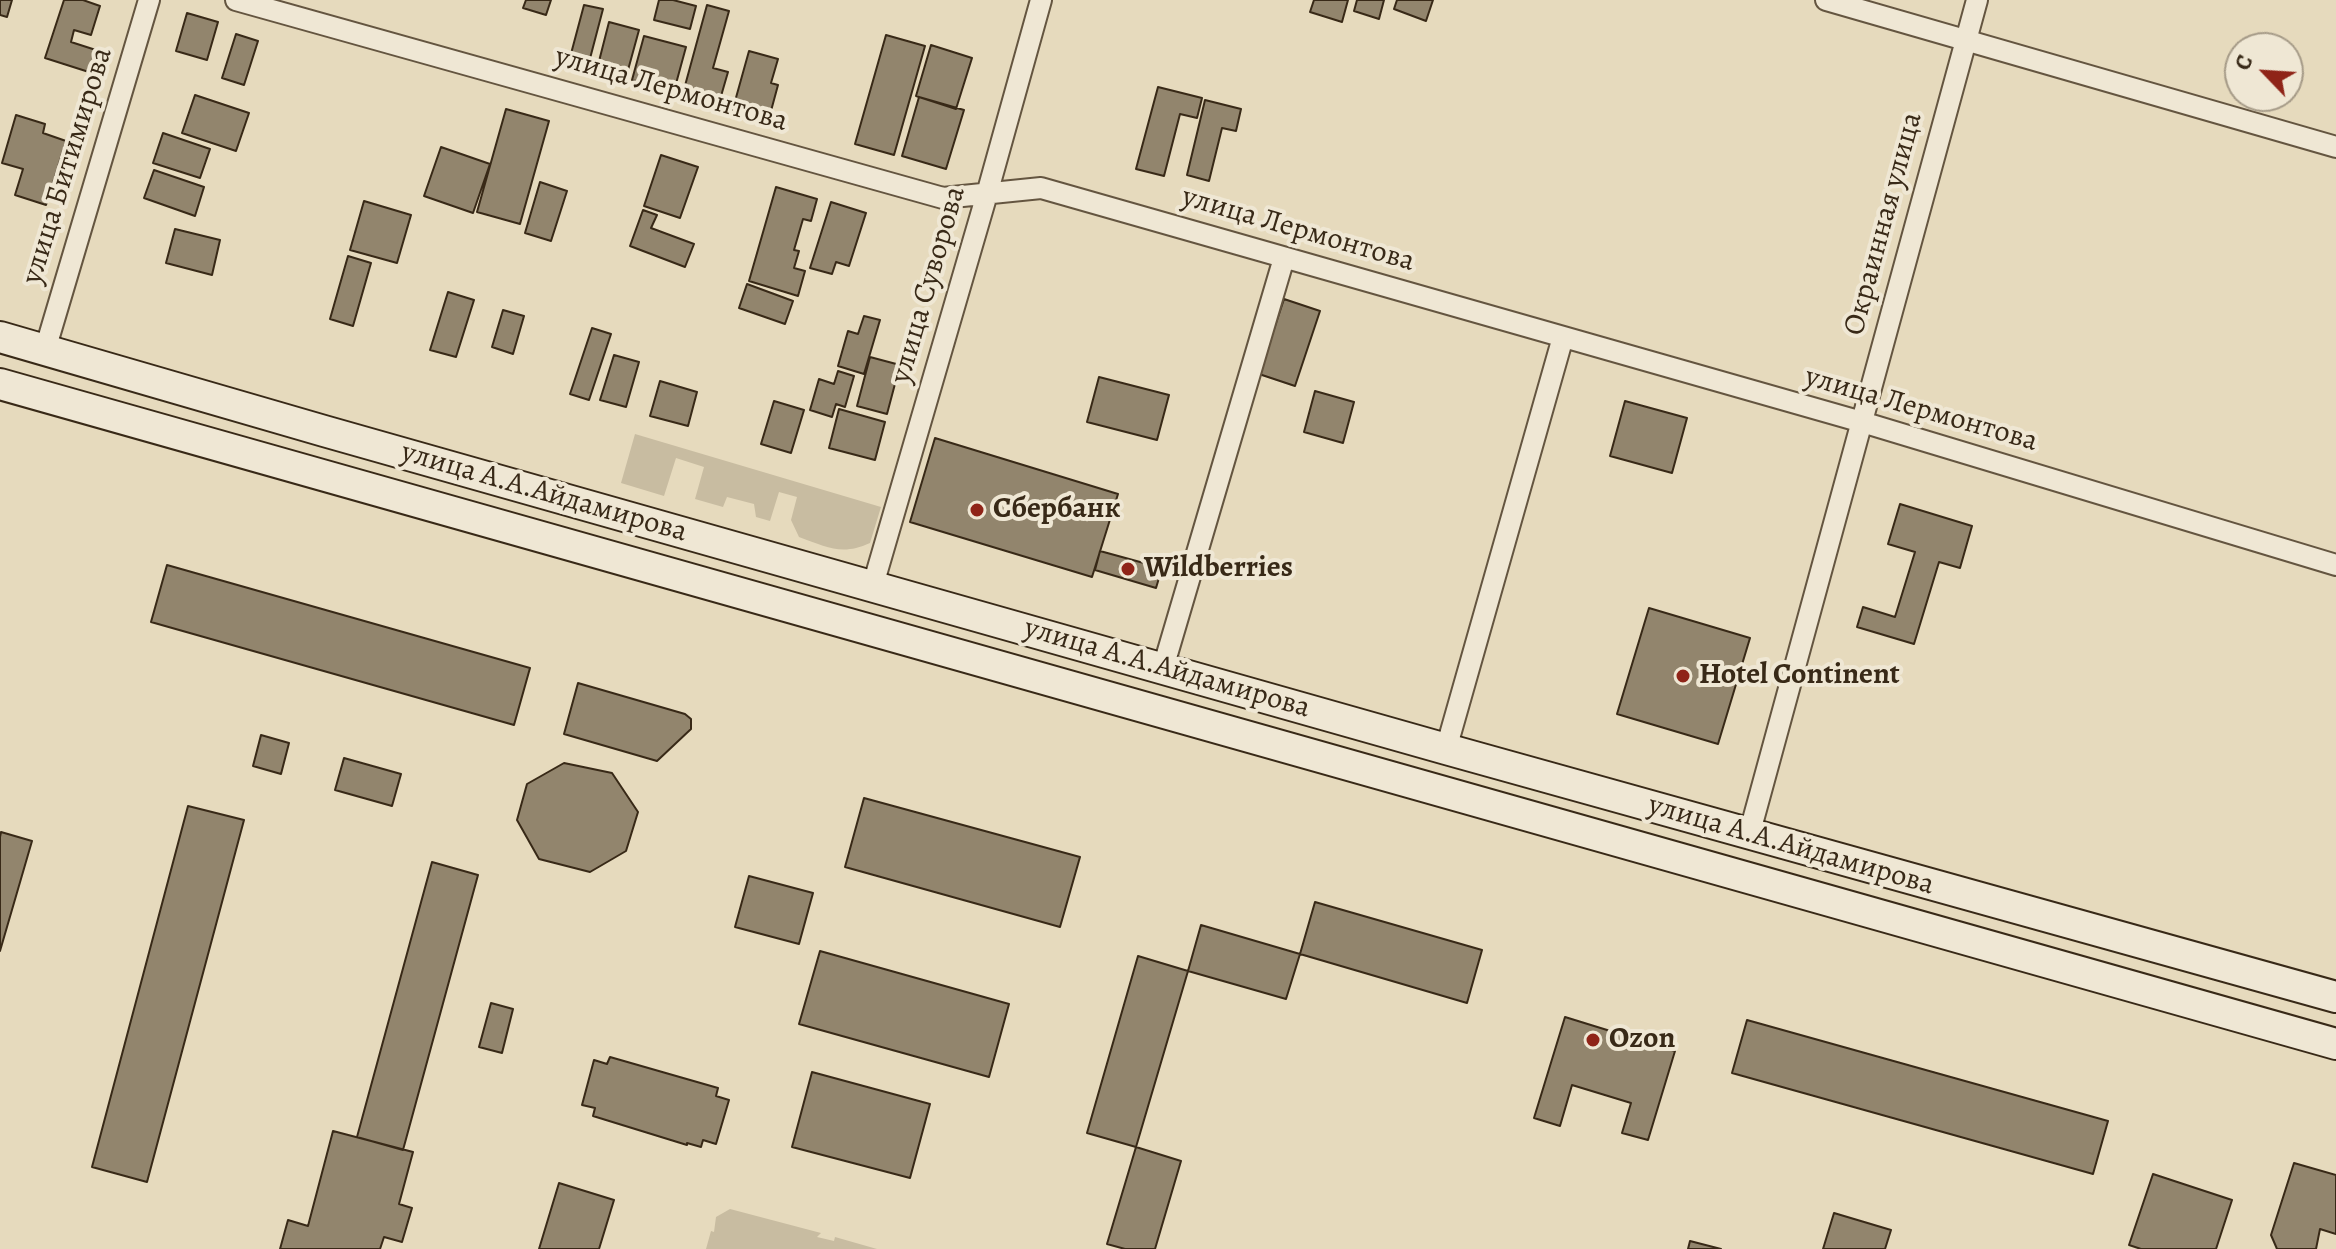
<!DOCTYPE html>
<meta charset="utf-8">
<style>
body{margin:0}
#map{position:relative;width:2336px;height:1249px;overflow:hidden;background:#e6dabd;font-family:Alegreya,serif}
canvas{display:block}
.north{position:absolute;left:2224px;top:32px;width:80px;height:80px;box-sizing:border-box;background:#efe7d4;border:2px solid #a69b88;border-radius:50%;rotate:295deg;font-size:22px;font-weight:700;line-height:32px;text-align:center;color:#382917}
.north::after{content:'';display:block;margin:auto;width:28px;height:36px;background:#8f2418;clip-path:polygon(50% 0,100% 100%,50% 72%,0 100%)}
</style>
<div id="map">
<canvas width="2336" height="1249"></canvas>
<div class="north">С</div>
</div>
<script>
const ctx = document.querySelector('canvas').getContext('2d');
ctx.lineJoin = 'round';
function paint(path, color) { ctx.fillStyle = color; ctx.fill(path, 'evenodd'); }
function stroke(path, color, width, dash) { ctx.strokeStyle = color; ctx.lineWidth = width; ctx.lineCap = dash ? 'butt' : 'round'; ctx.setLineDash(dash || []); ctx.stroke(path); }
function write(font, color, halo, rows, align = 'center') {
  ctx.font = font + ' Alegreya,serif'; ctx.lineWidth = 8; ctx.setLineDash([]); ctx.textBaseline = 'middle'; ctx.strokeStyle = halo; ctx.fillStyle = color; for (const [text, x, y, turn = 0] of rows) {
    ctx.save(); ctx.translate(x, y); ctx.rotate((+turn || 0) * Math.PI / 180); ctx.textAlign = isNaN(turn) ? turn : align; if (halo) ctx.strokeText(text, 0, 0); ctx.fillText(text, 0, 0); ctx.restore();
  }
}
const green = new Path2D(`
 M635,434L881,507L870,543C842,556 827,547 799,537L791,520L797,497L779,492L770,521L756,517L754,504L727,497L723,507L695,499L704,467L676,458L664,496L621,483Z
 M730,1209L821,1233L817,1237L834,1241L835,1237L877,1249H706L711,1231L714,1232L716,1217Z`);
const building = new Path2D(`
 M0,0H12L7,17L0,15Z
 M64,0H83L100,6L91,35L74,30L71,42L99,51L92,73L45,58Z
 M526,0H551L546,15L523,8Z
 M659,0H673L696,6L690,29L654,20Z
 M1314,0H1348L1342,22L1310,12Z
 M1357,0H1384L1379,19L1354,11Z
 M1397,0H1433L1426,21L1394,9Z
 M584,5L603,9L587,70L568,65Z
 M707,5L729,11L713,68L728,72L719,103L683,93Z
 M187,13L218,22L207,60L176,51Z
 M609,22L639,30L625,81L596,73Z
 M236,34L258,41L244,85L222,78Z
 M886,35L925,46L894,155L855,144Z
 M644,36L686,47L674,91L632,80Z
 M931,45L972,58L956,109L916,96Z
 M749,51L778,59L771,83L778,85L768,122L732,112Z
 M1158,87L1202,98L1197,118L1180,114L1164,176L1136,169Z
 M195,95L249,113L236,151L182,133Z
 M919,97L964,110L946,169L902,156Z
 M1205,100L1241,109L1236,131L1222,128L1209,181L1187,175Z
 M506,109L549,121L520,224L477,212Z
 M16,115L45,124L43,133L66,141L46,205L15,195L23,169L2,163Z
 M163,133L210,149L200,178L153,163Z
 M441,147L490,164L473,213L424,196Z
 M661,155L698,167L680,218L644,206Z
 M154,170L204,187L195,216L144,198Z
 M540,182L567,191L551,241L525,233Z
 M776,187L817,199L811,221L803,219L794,250L799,251L794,268L805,271L798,296L749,281Z
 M364,201L411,215L397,263L350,250Z
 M831,202L866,213L849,266L836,262L832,274L810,268Z
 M643,210L657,215L651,228L694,244L685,267L630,246Z
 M175,229L220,240L212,275L166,263Z
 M348,256L371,263L353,326L330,319Z
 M747,284L793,301L785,324L739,308Z
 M448,292L474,300L456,357L430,350Z
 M1284,299L1320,311L1295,386L1259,374Z
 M503,310L524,316L513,354L492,347Z
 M864,316L880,320L864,374L838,366L848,331L858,334Z
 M592,328L611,334L589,400L570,394Z
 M614,355L639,362L626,407L600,400Z
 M870,357L900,365L887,414L857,406Z
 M838,371L854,376L845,407L836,404L832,417L810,410L819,379L834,384Z
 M1099,377L1169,395L1157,440L1087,422Z
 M660,381L697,392L688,426L650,416Z
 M1315,391L1354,402L1343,443L1304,432Z
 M774,401L804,410L791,453L761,444Z
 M1625,401L1687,418L1672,473L1610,456Z
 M839,409L885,422L875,460L829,448Z
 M935,438L1118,494L1092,577L910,522Z
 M1900,504L1972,526L1960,568L1939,562L1914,644L1857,627L1863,607L1895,617L1915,552L1888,544Z
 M1100,551L1162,568L1156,588L1095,570Z
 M167,565L530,668L514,725L151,622Z
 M1649,608L1750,638L1718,744L1617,714Z
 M578,683L685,714L691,719V729L657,761L564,734Z
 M261,735L289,743L281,774L253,766Z
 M344,758L401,774L392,806L335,790Z
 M564,763L612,773L638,812L626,851L590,872L539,859L517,820L527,784Z
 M864,798L1080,857L1060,927L845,867Z
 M188,806L244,820L147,1182L92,1167Z
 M1,832L32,841L0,951V837Z
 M432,862L478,875L403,1150L357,1137Z
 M749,876L813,893L799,944L735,927Z
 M1315,902L1482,950L1467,1003L1300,954Z
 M1201,925L1300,954L1286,999L1188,971Z
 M820,951L1009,1004L989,1077L799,1024Z
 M1138,956L1188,971L1136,1147L1087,1133Z
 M491,1003L513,1009L502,1053L479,1047Z
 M1565,1017L1675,1051L1648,1140L1622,1133L1631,1103L1572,1085L1560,1126L1534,1118Z
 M1747,1020L2108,1121L2093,1174L1732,1073Z
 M610,1057L718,1088L716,1096L729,1100L716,1144L703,1140L701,1147L687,1143V1145L593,1116L595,1108L582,1105L594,1060L607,1064Z
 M812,1072L930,1104L910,1178L792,1147Z
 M333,1131L413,1152L399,1204L412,1208L402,1242L384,1237L380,1249H280L288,1220L308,1226Z
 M1136,1147L1181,1161L1155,1249H1125L1107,1244Z
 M2294,1163L2336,1175V1234L2320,1229L2316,1249H2277L2271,1235Z
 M2153,1174L2232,1200L2216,1249H2141L2129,1245Z
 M559,1183L614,1200L599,1249H539Z
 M1834,1213L1891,1230L1885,1249H1823Z
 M1690,1241L1721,1249H1688Z`);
const street = new Path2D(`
 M236,0L943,198L1041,188L1862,422L2336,565
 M1826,0L2336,147
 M45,350L149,0
 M873,585L987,194L1041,0
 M1163,668L1284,258
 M1446,749L1563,337
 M1749,835L1977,0`);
const secondary = new Path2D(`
 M0,337L324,431L1446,749L2336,997
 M0,384L2336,1044`);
const markers = [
 [977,510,8,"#8f2418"],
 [1128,569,8,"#8f2418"],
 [1683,676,8,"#8f2418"],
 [1593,1040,8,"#8f2418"]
];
const streetNames = [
 ["улица Лермонтова",671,90,16],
 ["улица Битимирова",68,166,-73],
 ["Окраинная улица",1884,224,-75],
 ["улица Лермонтова",1298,230,16],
 ["улица Суворова",929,285,-74],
 ["улица Лермонтова",1921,410,16],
 ["улица А.А.Айдамирова",544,493,16],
 ["улица А.А.Айдамирова",1167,669,16],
 ["улица А.А.Айдамирова",1791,846,16]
];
const poiNames = [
 ["Сбербанк",993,510],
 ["Wildberries",1144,569],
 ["Hotel Continent",1699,676],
 ["Ozon",1609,1040]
];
paint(green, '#c8bca1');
paint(building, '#92856d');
stroke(building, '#382917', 2);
stroke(street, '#645540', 24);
stroke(secondary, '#382917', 34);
stroke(street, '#efe7d4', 20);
stroke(secondary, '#efe7d4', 30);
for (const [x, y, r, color] of markers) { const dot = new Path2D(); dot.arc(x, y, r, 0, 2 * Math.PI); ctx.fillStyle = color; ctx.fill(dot); stroke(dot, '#efe7d4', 3); }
write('30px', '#382917', '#efe7d4', streetNames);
write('bold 30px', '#382917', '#efe7d4', poiNames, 'left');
</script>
